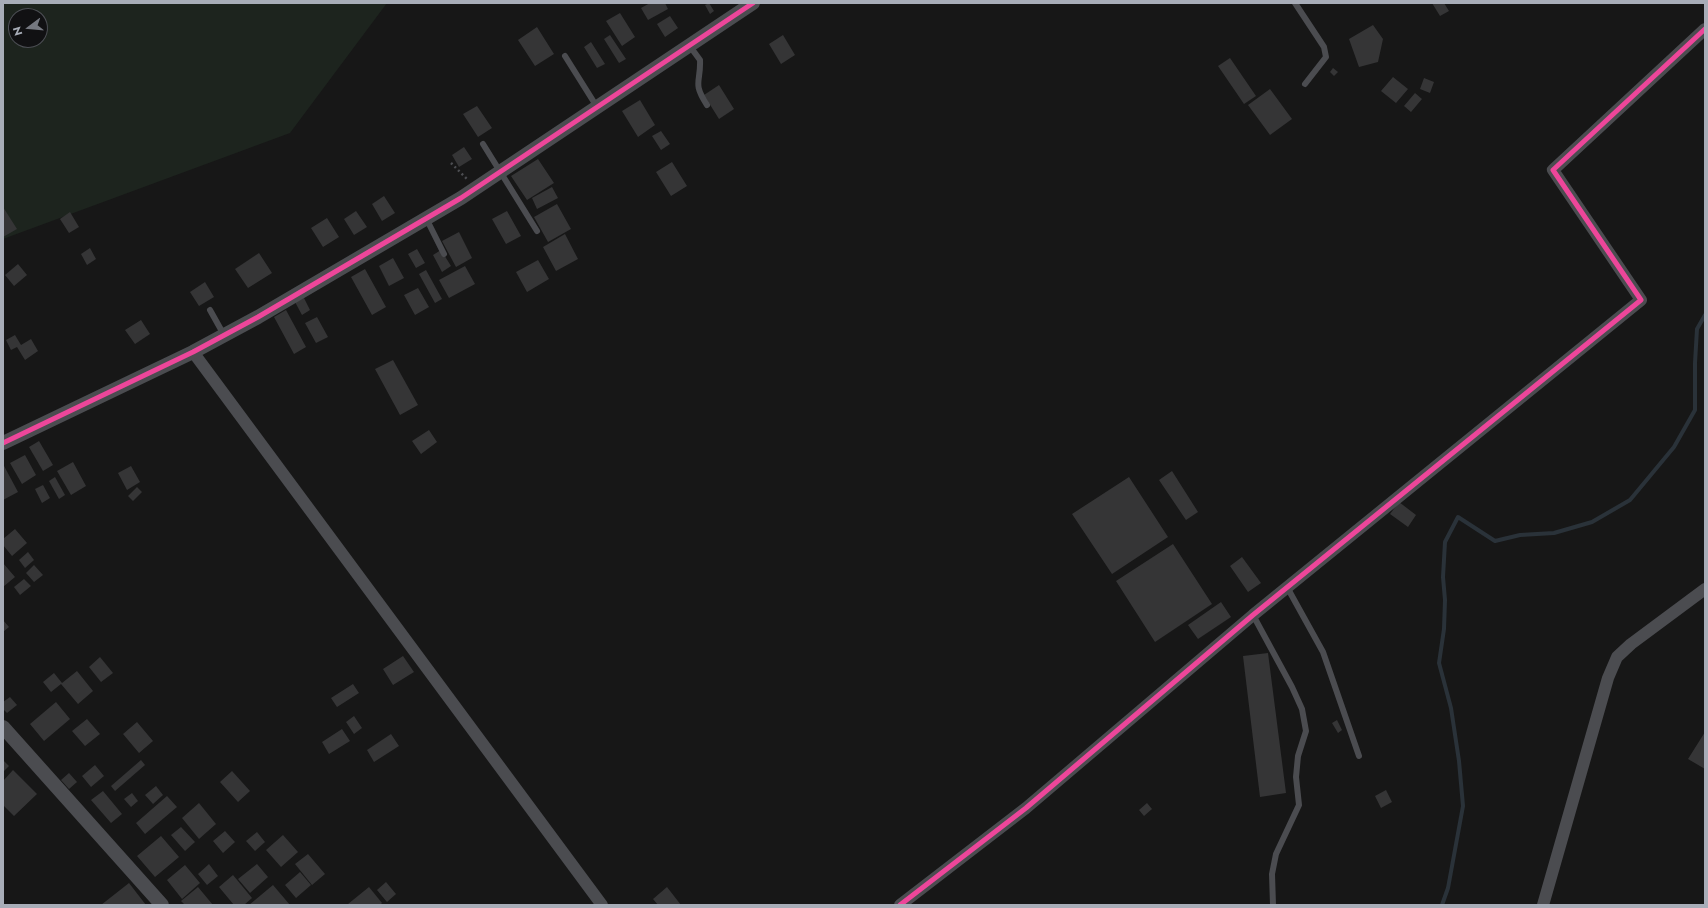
<!DOCTYPE html>
<style>
body{margin:0}
#map{position:relative;width:1708px;height:908px;overflow:hidden;background:#171717;font-family:Jost,sans-serif}
canvas{display:block}
.frame{position:absolute;inset:0;border:4px solid #a8adb8;pointer-events:none}
.north{position:absolute;left:8px;top:8px;width:40px;height:40px;box-sizing:border-box;background:#111113;border:1px solid #4d4f55;border-radius:50%;rotate:254deg;font-size:11px;font-weight:700;line-height:16px;text-align:center;color:#a8adb8}
.north::after{content:'';display:block;margin:auto;width:14px;height:18px;background:#757880;clip-path:polygon(50% 0,100% 100%,50% 72%,0 100%)}
</style>
<div id="map">
<canvas width="1708" height="908"></canvas>
<div class="frame"></div>
<div class="north">N</div>
</div>
<script>
const ctx = document.querySelector('canvas').getContext('2d');
ctx.lineJoin = 'round';
function paint(path, color) { ctx.fillStyle = color; ctx.fill(path, 'evenodd'); }
function stroke(path, color, width, dash) { ctx.strokeStyle = color; ctx.lineWidth = width; ctx.lineCap = dash ? 'butt' : 'round'; ctx.setLineDash(dash || []); ctx.stroke(path); }
const green = new Path2D(`
 M3,3H387L290,133L3,239ZM16,16H40V40H16Z`);
const stream = new Path2D(`
 M1442,905L1448,888L1463,806L1459,761L1451,708L1439,663L1444,629L1445,600L1443,577L1445,542L1458,517L1495,541L1520,535L1554,533L1592,522L1630,500L1674,447L1695,410V363L1697,329L1705,315`);
const building = new Path2D(`
 M650,3H665L668,9L648,20L641,8Z
 M709,3L714,11L710,14L705,5Z
 M1432,3H1444L1449,11L1440,16Z
 M620,13L635,37L622,46L606,21Z
 M670,16L678,28L665,37L657,24Z
 M1373,25L1383,39L1378,62L1359,67L1349,39Z
 M537,27L554,54L535,66L518,40Z
 M610,35L626,59L619,63L604,39Z
 M783,35L795,55L781,64L769,44Z
 M591,42L605,64L597,68L584,47Z
 M1230,58L1256,96L1244,104L1218,66Z
 M1333,68L1338,72L1334,76L1330,72Z
 M1393,77L1408,89L1396,103L1381,91Z
 M1424,78L1434,82L1430,93L1420,89Z
 M719,85L734,109L719,119L704,95Z
 M1270,89L1292,119L1270,135L1248,105Z
 M1415,93L1422,99L1411,112L1404,106Z
 M640,100L655,125L638,137L622,111Z
 M477,106L492,128L478,137L463,114Z
 M661,131L670,144L661,150L652,136Z
 M464,147L472,159L459,167L452,155Z
 M538,159L554,183L527,200L511,176Z
 M672,162L687,186L671,196L656,172Z
 M552,187L558,198L537,209L532,198Z
 M384,196L395,213L382,221L372,204Z
 M557,204L571,229L548,242L534,217Z
 M3,207L17,229L3,237Z
 M356,211L367,227L354,235L344,219Z
 M507,211L521,236L506,244L492,219Z
 M70,212L79,227L69,233L60,219Z
 M327,218L339,237L323,247L311,228Z
 M459,232L472,258L456,267L442,241Z
 M565,234L578,259L556,271L543,247Z
 M90,248L96,259L87,265L81,254Z
 M417,249L425,263L416,268L408,254Z
 M441,250L451,266L442,272L433,255Z
 M259,253L272,273L248,288L235,269Z
 M393,258L404,278L389,286L379,266Z
 M538,260L549,279L527,292L516,272Z
 M18,264L27,275L14,286L5,275Z
 M465,266L475,284L449,298L439,280Z
 M365,269L386,307L372,315L351,277Z
 M426,270L442,299L435,303L419,274Z
 M205,282L214,297L199,306L190,292Z
 M418,288L429,307L415,315L404,295Z
 M304,298L310,310L302,315L295,302Z
 M286,310L306,347L294,354L274,317Z
 M317,317L328,337L316,343L305,323Z
 M141,320L150,334L135,344L125,330Z
 M15,335L21,345L31,339L38,351L25,360L17,347L11,350L6,340Z
 M393,360L418,405L400,415L375,369Z
 M429,430L437,442L421,454L412,441Z
 M39,441L53,465L43,471L29,447Z
 M25,455L36,475L22,484L10,463Z
 M73,462L86,486L71,495L57,471Z
 M3,464L18,492L3,500Z
 M131,466L140,482L127,490L118,473Z
 M1172,471L1198,512L1186,520L1159,480Z
 M55,477L65,495L59,499L49,481Z
 M1129,477L1168,537L1112,574L1072,514Z
 M43,485L50,498L42,503L35,489Z
 M137,487L142,492L133,501L128,496Z
 M1399,502L1416,515L1408,527L1390,514Z
 M15,529L27,543L12,556L3,545V539Z
 M1173,544L1212,604L1155,642L1116,581Z
 M28,552L34,560L25,568L19,560Z
 M1242,557L1261,583L1248,592L1230,566Z
 M3,563L15,577L3,587Z
 M34,565L43,575L34,582L26,573Z
 M24,579L31,586L20,595L14,587Z
 M1221,602L1231,617L1198,639L1188,625Z
 M3,620L9,627L3,632Z
 M1268,653L1286,793L1260,797L1243,656Z
 M403,656L414,672L393,685L383,669Z
 M100,657L113,673L101,682L89,667Z
 M77,671L93,691L78,704L61,684L51,692L43,682L54,673L62,683Z
 M353,684L359,693L337,707L331,698Z
 M10,697L17,705L7,713L3,709V702Z
 M56,702L70,719L44,741L30,724Z
 M354,716L362,728L354,734L346,722Z
 M87,719L100,734L85,746L72,731Z
 M1337,720L1342,730L1338,733L1332,723Z
 M137,722L153,741L139,753L123,734Z
 M342,729L350,741L329,754L322,742Z
 M1705,732V769L1688,759Z
 M391,734L399,746L374,762L367,750Z
 M3,760L9,766L3,772Z
 M141,760L145,765L115,791L111,786Z
 M95,765L104,776L91,787L82,776Z
 M13,770L37,794L14,816L3,805V781Z
 M232,771L250,791L238,802L220,782Z
 M69,773L77,782L69,789L61,780Z
 M156,786L163,795L153,804L145,795Z
 M1386,790L1392,802L1381,808L1375,796Z
 M103,791L122,814L111,823L91,800Z
 M132,793L138,801L131,807L124,799Z
 M167,796L177,807L145,834L136,823Z
 M199,803L216,824L199,839L182,818Z
 M1147,803L1152,809L1144,816L1139,810Z
 M181,827L195,842L185,851L171,835Z
 M225,831L235,842L223,853L213,841Z
 M257,832L265,842L255,851L246,841Z
 M283,835L298,852L281,867L266,850Z
 M161,836L179,857L155,877L137,856Z
 M308,854L325,874L312,885L295,864Z
 M209,864L218,876L207,885L198,874Z
 M257,864L268,877L250,893L238,879Z
 M185,865L200,883L182,899L167,880Z
 M300,872L311,885L296,898L285,885Z
 M233,875L252,898L244,905H234L219,887Z
 M386,882L396,894L387,902L377,890Z
 M129,883L146,905H101Z
 M273,885L290,905H249Z
 M198,887L213,905H185L181,901Z
 M369,887L382,903L380,905H349L348,904Z
 M667,887L681,905H658L653,899Z`);
const path = new Path2D(`
 M451,163L467,179`);
const service = new Path2D(`
 M1295,3L1324,47L1326,57L1305,84
 M689,45L700,60C701,83 692,82 707,105
 M565,56L597,107
 M483,144L537,231
 M426,218L444,254
 M210,310L224,335
 M1287,587L1323,652L1359,756
 M1253,615L1292,687L1302,709L1306,731L1298,756L1296,777L1299,805L1276,854L1272,874L1273,905`);
const minor = new Path2D(`
 M193,352L602,905
 M900,905L1026,808L1253,615L1641,300L1553,170L1705,29
 M1543,905L1608,678L1617,657L1631,644L1705,589`);
const tertiary = new Path2D(`
 M3,443L193,352L258,317L461,198L753,3
 M3,727L162,905`);
const cycleway = new Path2D(`
 M3,443L193,352L258,317L461,198L753,3
 M900,905L1026,808L1253,615L1641,300L1553,170L1705,29`);
paint(green, '#1d241e');
stroke(stream, '#2a3239', 4);
paint(building, '#353536');
stroke(path, '#4d4e52', 2.5, [2, 3]);
stroke(service, '#4b4c50', 6);
stroke(minor, '#4b4c50', 12);
stroke(tertiary, '#4b4c50', 14);
stroke(cycleway, '#ed469a', 5);
</script>
